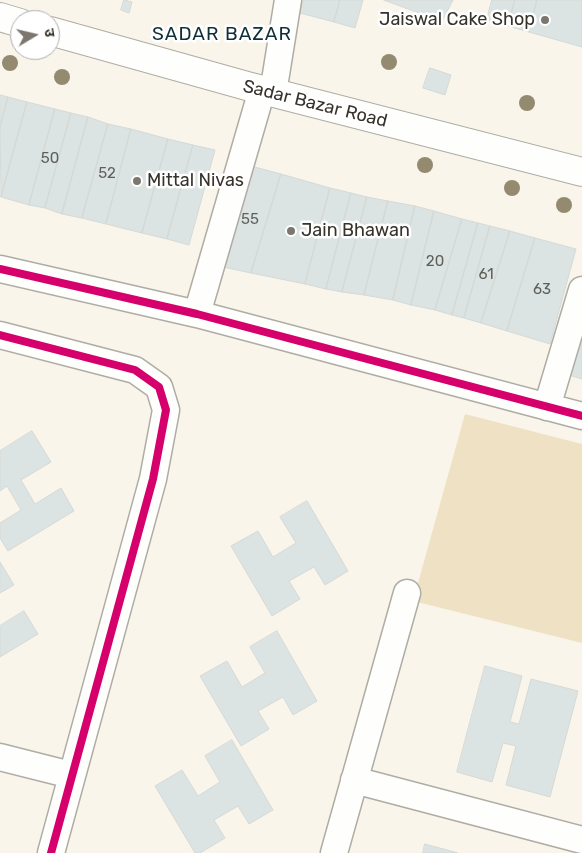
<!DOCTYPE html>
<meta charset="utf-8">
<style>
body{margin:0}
#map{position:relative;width:582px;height:853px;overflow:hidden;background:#f9f5eb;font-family:Rubik,"Noto Sans Devanagari",sans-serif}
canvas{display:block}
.north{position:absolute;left:10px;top:10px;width:50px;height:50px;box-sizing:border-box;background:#fff;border:1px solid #afadaa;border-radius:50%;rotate:81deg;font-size:14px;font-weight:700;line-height:20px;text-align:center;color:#37332b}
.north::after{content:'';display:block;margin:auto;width:18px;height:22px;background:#7b776e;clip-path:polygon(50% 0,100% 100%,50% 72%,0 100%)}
</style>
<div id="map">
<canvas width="582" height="853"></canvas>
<div class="north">उ</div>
</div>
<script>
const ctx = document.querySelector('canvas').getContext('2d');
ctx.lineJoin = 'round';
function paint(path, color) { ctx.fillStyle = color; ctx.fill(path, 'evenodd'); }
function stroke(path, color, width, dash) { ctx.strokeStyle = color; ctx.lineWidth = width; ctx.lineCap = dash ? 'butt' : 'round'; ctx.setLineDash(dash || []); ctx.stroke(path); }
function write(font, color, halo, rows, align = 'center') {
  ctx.font = font + ' Rubik,sans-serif'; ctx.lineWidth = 5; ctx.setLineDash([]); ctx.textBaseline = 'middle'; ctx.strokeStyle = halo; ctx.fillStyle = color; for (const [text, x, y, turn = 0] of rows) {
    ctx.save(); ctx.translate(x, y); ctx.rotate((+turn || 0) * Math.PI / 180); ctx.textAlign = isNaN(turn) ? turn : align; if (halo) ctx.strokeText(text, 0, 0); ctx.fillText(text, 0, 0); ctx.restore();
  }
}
const green = new Path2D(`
 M465,414L582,444V643L413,601Z`);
const building = new Path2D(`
 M124,0L132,2L129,13L121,10Z
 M304,0H340L334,22L300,13Z
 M340,0H363L355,28L334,22Z
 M384,0H453L442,21Z
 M492,0H515L508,26L487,20Z
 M515,0H537L529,32L508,26Z
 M537,0H582V47L529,32Z
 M430,68L451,75L445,95L423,88Z
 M0,95L8,97L0,127Z
 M8,97L27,102L1,197L0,127Z
 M27,102L55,109L29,205L1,197Z
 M55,109L71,113L45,208L29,205Z
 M71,113L88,117L62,214L45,208Z
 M88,117L108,124L82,218L62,214Z
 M108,124L131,129L106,224L82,218Z
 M131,129L168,139L142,233L106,224Z
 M168,139L193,145L167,239L142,233Z
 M193,145L215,150L189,245L167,239Z
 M251,166L281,174L251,273L218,266Z
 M281,174L330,188L305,284L251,273Z
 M330,188L351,193L326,289L305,284Z
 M351,193L367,197L342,292L326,289Z
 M367,197L388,201L364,295L342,292Z
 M388,201L415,206L393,300L364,295Z
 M415,206L434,211L411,305L393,300Z
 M434,211L462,219L435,310L411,305Z
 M462,219L478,223L452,315L435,310Z
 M478,223L490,226L464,318L452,315Z
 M490,226L510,231L481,323L464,318Z
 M510,231L535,238L507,331L481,323Z
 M535,238L576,249L550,344L507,331Z
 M582,327V379L569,375Z
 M32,431L51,462L21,480L35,504L61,488L74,511L8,551L0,538V523L21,510L7,486L0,491V451Z
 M307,501L348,571L325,585L314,567L289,581L300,599L272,616L231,546L258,531L273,557L296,543L280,517Z
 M0,562L14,585L0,593Z
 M24,611L38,634L0,657V626Z
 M277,631L317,701L293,715L283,697L258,711L269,729L241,746L200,676L227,661L242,687L265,673L250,647Z
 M485,666L522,676L510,722L519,724L531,679L578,691L550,797L506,785L516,746L503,743L492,782L457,772Z
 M232,740L273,810L249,824L238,806L214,820L225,838L200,853H195L155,786L182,770L198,796L220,782L205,756Z
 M425,844L458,853H423Z`);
const minor = new Path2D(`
 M273,93L288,0
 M0,269L197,314L582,416
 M197,314L262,90
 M0,335L135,370L159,387L166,410L153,479L51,853
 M547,407L582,290
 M0,757L71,775
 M354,780L582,840
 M334,853L407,593`);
const tertiary = new Path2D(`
 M0,17L20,23
 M50,31L247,86L582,172`);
const cycleway = new Path2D(`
 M0,269L197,314L582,416
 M0,335L135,370L159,387L166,410L153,479L51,853`);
const trees = [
 [389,62],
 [10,63],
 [62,77],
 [527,103],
 [425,165],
 [512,188],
 [564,205]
];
const markers = [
 [545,20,5,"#7b776e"],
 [137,181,5,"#7b776e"],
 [291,231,5,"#7b776e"]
];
const numberNames = [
 ["50",50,159],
 ["52",107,174],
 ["55",250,220],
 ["20",435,262],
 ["61",486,275],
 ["63",542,290]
];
const poiNames = [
 ["Jaiswal Cake Shop",535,20,"right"],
 ["Mittal Nivas",147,181],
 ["Jain Bhawan",301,231]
];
const streetNames = [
 ["Sadar Bazar Road",315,104,14]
];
const neighbourhoodNames = [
 ["SADAR BAZAR",222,35]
];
paint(green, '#efe2c4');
paint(building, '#dbe4e3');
stroke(building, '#d5d9d6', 1);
stroke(minor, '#afaca4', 29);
stroke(tertiary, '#afaca4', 30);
stroke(minor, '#fefefc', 26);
stroke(tertiary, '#fefefc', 28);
stroke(cycleway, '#d6006c', 8);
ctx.fillStyle = '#948a70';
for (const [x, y] of trees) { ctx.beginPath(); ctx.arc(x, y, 8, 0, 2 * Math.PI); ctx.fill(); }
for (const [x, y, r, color] of markers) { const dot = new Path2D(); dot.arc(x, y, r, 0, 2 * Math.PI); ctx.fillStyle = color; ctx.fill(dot); stroke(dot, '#fff', 2); }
write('15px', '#605f59', null, numberNames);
write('18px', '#37332b', '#fff', poiNames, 'left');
write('18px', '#37332b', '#fff', streetNames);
ctx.letterSpacing = '1px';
write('19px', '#0e2f36', '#fff', neighbourhoodNames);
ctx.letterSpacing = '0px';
</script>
